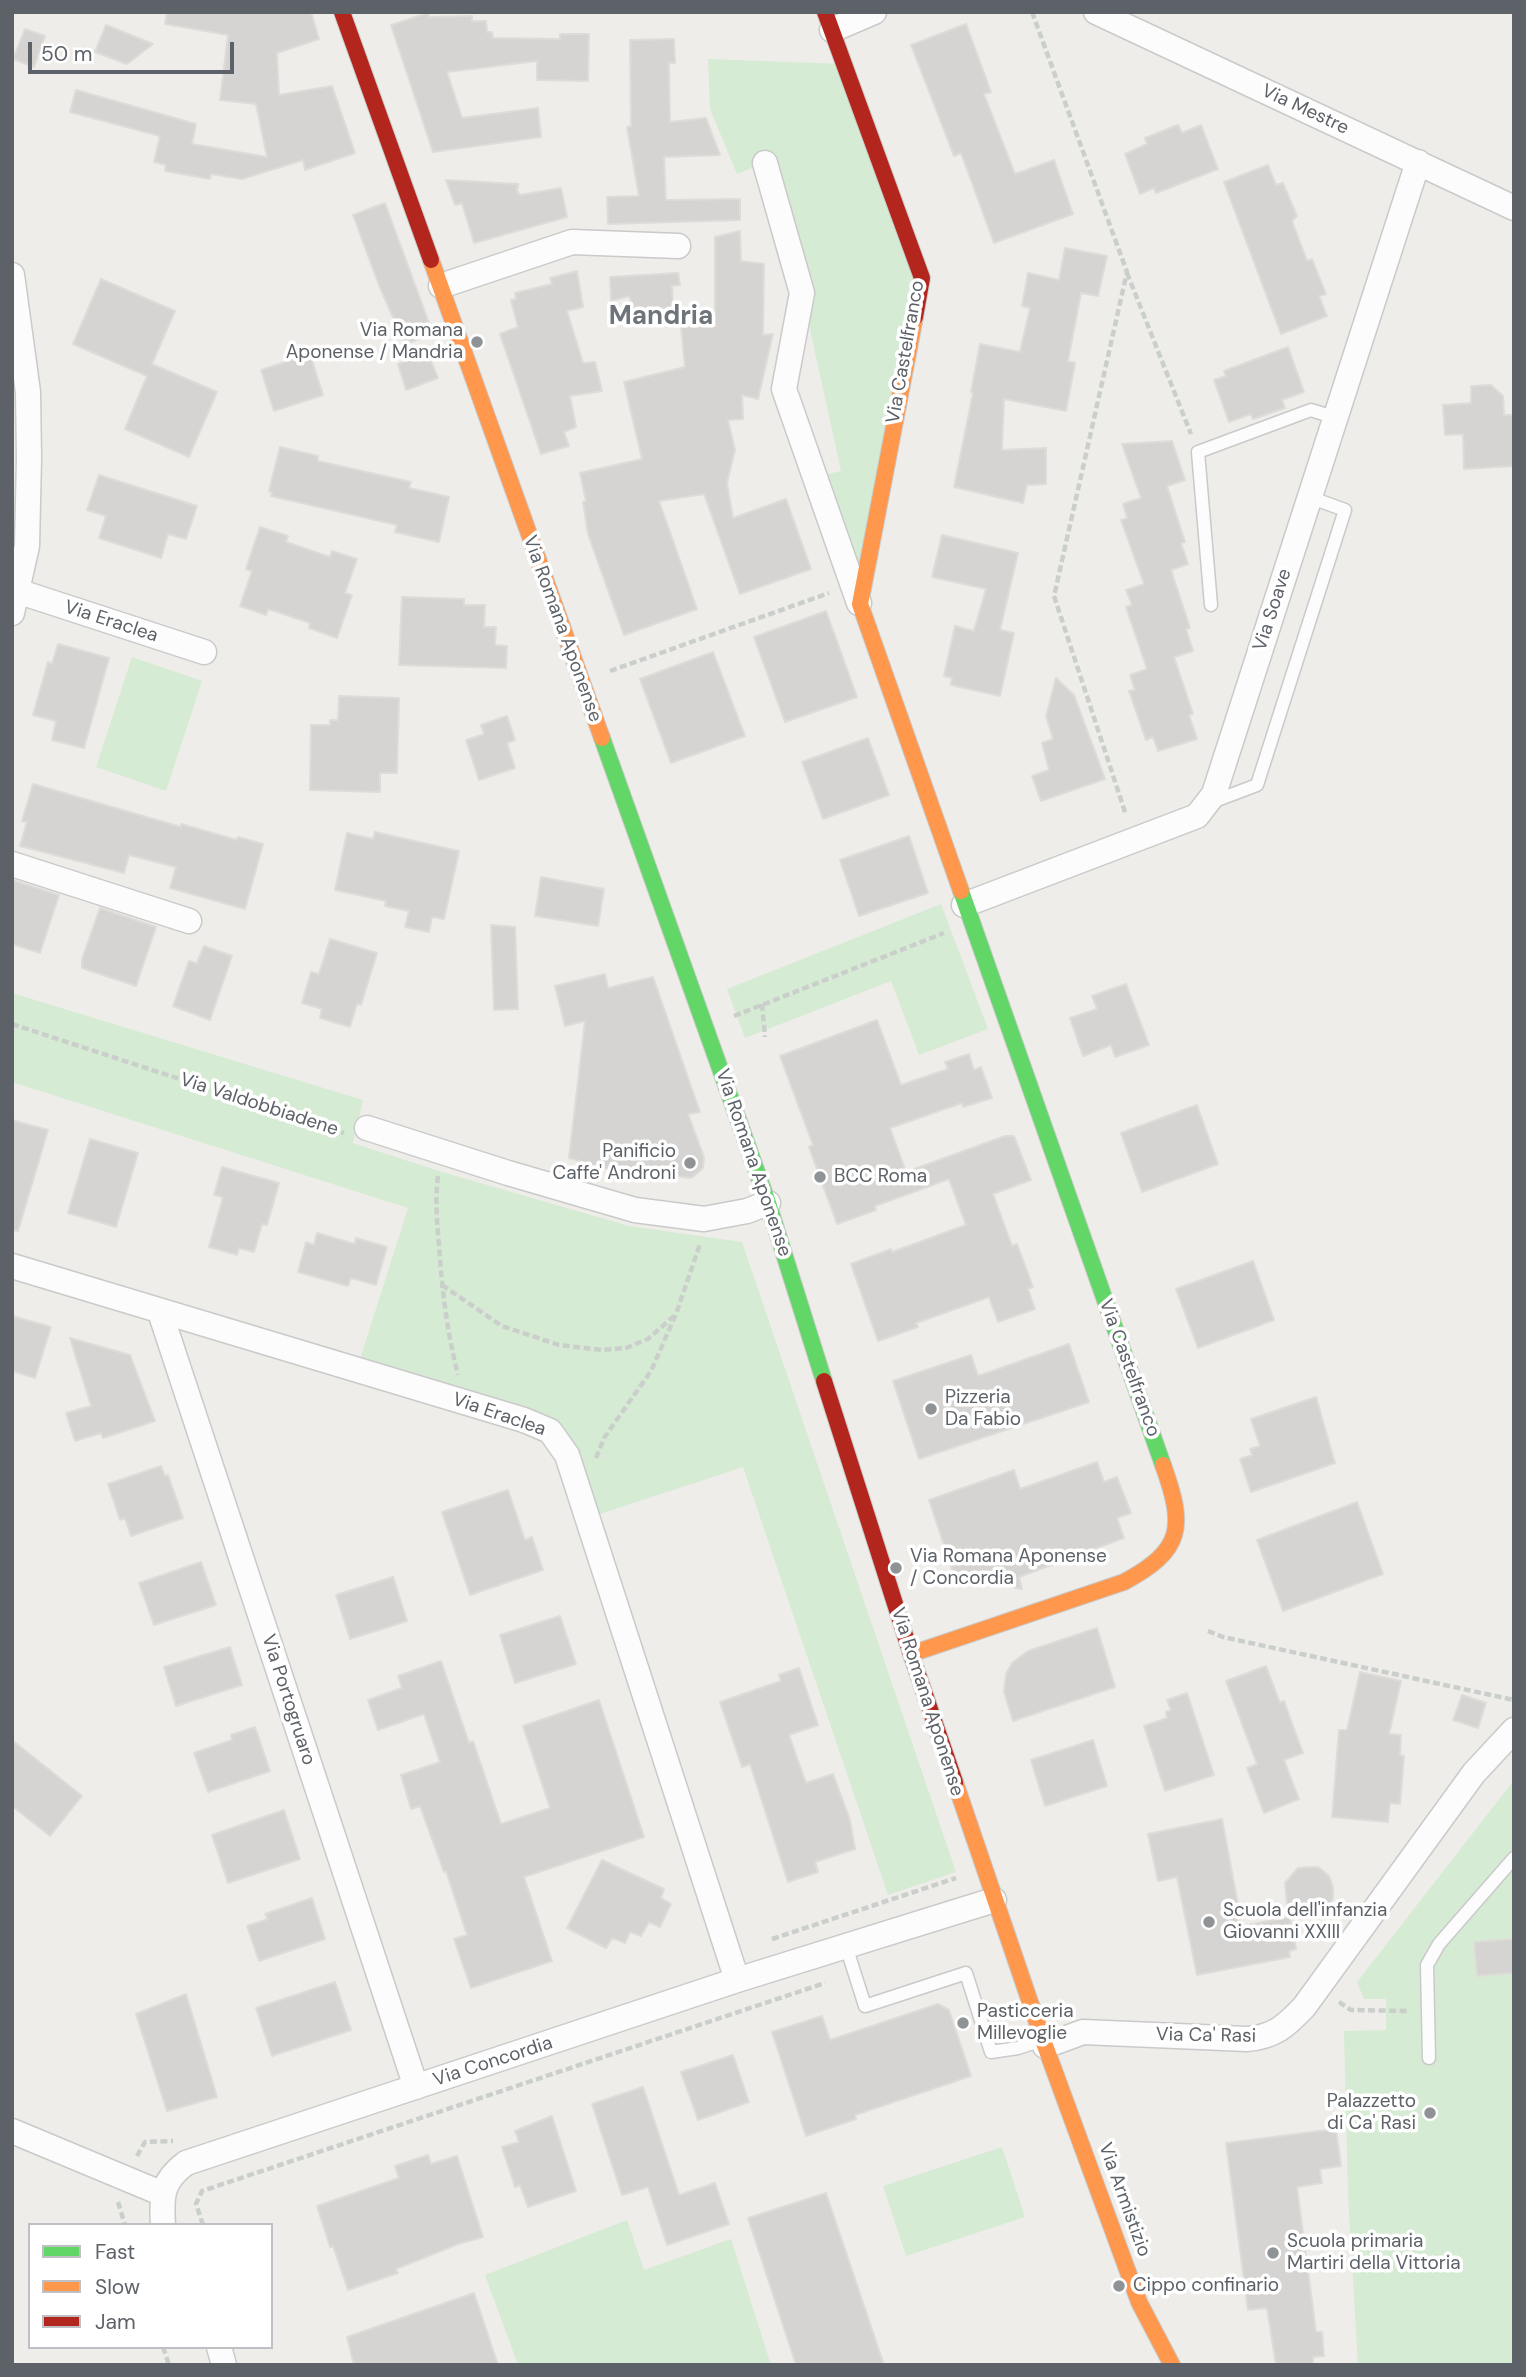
<!DOCTYPE html>
<style>
body{margin:0}
#map{position:relative;width:1526px;height:2377px;overflow:hidden;background:#eeede9;font-family:"DM Sans",sans-serif}
canvas{display:block}
.frame{position:absolute;inset:0;border:14px solid #5d6268;pointer-events:none}
.legend{position:absolute;left:28px;top:2223px;width:245px;height:126px;box-sizing:border-box;background:#fff;border:2px solid #bec0c3;margin:0;padding:9px 12px;list-style:none;font-size:21px;color:#5d6268}
.legend li{display:flex;align-items:center;gap:14px;height:35px}
.legend b{width:35px;border:2px solid #bec0c3}
.scale{position:absolute;left:28px;top:42px;width:206px;height:32px;box-sizing:border-box;border:4px solid #5d6268;border-top:0;padding-left:9px;font-size:21px;line-height:24px;white-space:nowrap;color:#5d6268;-webkit-text-stroke:5px #fff;paint-order:stroke}
</style>
<div id="map">
<canvas width="1526" height="2377"></canvas>
<div class="frame"></div>
<ul class="legend">
<li><b style="height:9px;background:#63d668"></b>Fast</li>
<li><b style="height:9px;background:#ff974d"></b>Slow</li>
<li><b style="height:9px;background:#b3261e"></b>Jam</li>
</ul>
<div class="scale">50 m</div>
</div>
<script>
const ctx = document.querySelector('canvas').getContext('2d');
ctx.lineJoin = 'round';
function paint(path, color) { ctx.fillStyle = color; ctx.fill(path, 'evenodd'); }
function stroke(path, color, width, dash) { ctx.strokeStyle = color; ctx.lineWidth = width; ctx.lineCap = dash ? 'butt' : 'round'; ctx.setLineDash(dash || []); ctx.stroke(path); }
function write(font, color, halo, rows, align = 'center') {
  ctx.font = font + ' "DM Sans",sans-serif'; ctx.lineWidth = 7; ctx.setLineDash([]); ctx.textBaseline = 'middle'; ctx.strokeStyle = halo; ctx.fillStyle = color; for (const [text, x, y, turn = 0] of rows) {
    ctx.save(); ctx.translate(x, y); ctx.rotate((+turn || 0) * Math.PI / 180); ctx.textAlign = isNaN(turn) ? turn : align; if (halo) ctx.strokeText(text, 0, 0); ctx.fillText(text, 0, 0); ctx.restore();
  }
}
const green = new Path2D(`
 M708,59L844,64L922,278L860,604L815,477L841,471L802,293L764,163L737,174L710,109Z
 M132,657L202,681L166,791L96,767Z
 M941,904L988,1029L919,1055L891,981L745,1038L727,989Z
 M12,993L363,1100L353,1143L439,1171L629,1226L742,1242L956,1872L888,1895L743,1467L597,1515L560,1426L543,1414L360,1359L408,1208L12,1082Z
 M1514,1780V2365H1358L1348,2195L1344,2031L1386,2030V1999H1364L1357,1982Z
 M1002,2147L1025,2217L906,2256L883,2186Z
 M627,2220L644,2270L731,2239L771,2365H518L485,2275Z`);
const building = new Path2D(`
 M167,12H311L319,39L277,53L279,95L332,86L355,153L305,170L303,160L242,179L211,174L210,179L165,171L166,165L154,162L160,136L70,112L76,90L196,124L192,144L267,157L256,104L220,100L228,35L165,24Z
 M428,13L429,17L472,16V21H486L487,32H492L493,38L560,39V34H589L588,81L537,80V61L447,72L462,118L538,108L541,137L433,152L391,25Z
 M966,24L991,92L984,94L1015,174L1054,160L1073,214L994,243L961,153L954,156L911,45Z
 M106,25L153,44L127,64L95,52Z
 M25,29L45,36L34,67L13,59Z
 M674,39L675,63H669L670,122L706,118L720,155L664,157L666,200L740,199V220L608,224L607,197L639,196L627,127L631,126L630,40Z
 M1178,125L1182,133L1201,125L1218,169L1156,193L1154,188L1140,194L1125,154L1147,144L1145,138Z
 M1268,165L1276,185L1283,183L1297,216L1292,221L1307,261L1312,259L1326,294L1319,296L1327,316L1281,334L1224,182Z
 M446,180L518,184V188L516,189L520,195L561,188L567,217L474,243L462,203L455,205Z
 M385,203L433,334L405,344L380,288L353,215Z
 M740,231L741,261L764,264L763,335L773,334L758,399L742,395L743,419L728,420L735,450L727,483L733,518L786,499L811,569L740,594L704,494L659,501L697,609L624,635L588,534L583,502L586,501L580,473L642,459L624,382L685,367L681,327L715,326V237Z
 M1065,248L1107,256L1098,296L1081,293L1068,361L1075,363L1066,411L1004,399L1002,450L1046,448V484L1027,485L1023,503L954,487L973,393L971,392L980,344L1020,352L1030,308L1022,306L1028,273L1059,280Z
 M577,271L583,307L567,311L583,363L595,362L602,391L570,396L576,427L564,432L569,446L541,454L500,334L518,327L511,300L516,299L515,293L552,284L550,278Z
 M678,273L680,285L672,286L673,308L631,310L630,296L611,301L610,277Z
 M101,279L175,311L152,364L217,392L189,457L125,429L147,376L73,344Z
 M1288,347L1304,392L1282,400L1285,408L1253,419L1251,414L1229,422L1214,380L1226,376L1224,371Z
 M428,353L438,378L406,390L398,364Z
 M310,354L323,395L274,411L261,370Z
 M1491,385L1503,396L1504,415H1514V466L1464,469L1463,434L1445,435L1443,405L1471,403V386Z
 M1172,441L1185,480L1167,486L1185,542L1181,543L1188,564L1171,570L1190,628L1186,629L1193,651L1174,657L1193,714L1189,715L1197,739L1158,751L1153,737L1146,740L1129,691L1135,690L1130,675L1147,669L1126,607L1132,605L1126,590L1144,584L1121,520L1127,518L1123,504L1141,498L1122,444Z
 M280,447L318,456V461L411,482L409,488L449,497L439,542L395,532L397,525L271,496L272,492L269,491Z
 M99,475L197,506L186,539L168,534L161,558L99,538L106,516L87,510Z
 M260,527L288,536L286,542L330,557L332,551L357,559L345,593L352,595L337,638L309,628L310,623L268,609L266,615L240,606L252,571L246,569Z
 M942,535L1018,553L1000,630L1014,633L1000,696L951,685L952,678L944,676L955,626L974,631L986,589L932,577Z
 M402,597L464,599V605H485L484,627H496L495,645L507,646L506,668L399,665Z
 M826,611L857,697L785,722L754,637Z
 M58,644L109,658L84,748L52,740L56,721L33,715L48,662L52,664Z
 M713,652L745,736L671,763L640,679Z
 M1056,678L1074,695L1105,779L1041,801L1032,776L1049,770L1042,743L1053,739L1046,716Z
 M339,696L399,698L397,773H380V792L310,790L311,725H330V720H338Z
 M507,716L515,740L507,743L515,768L479,780L466,740L484,734L481,725Z
 M868,738L889,795L823,819L802,762Z
 M33,784L181,827V824L237,840L238,837L263,844L245,909L170,888L176,867L129,855L124,873L20,846L27,822L22,821Z
 M375,832L459,851L444,919L432,917L429,932L405,927L409,911L385,906L386,901L335,890L347,833L373,839Z
 M909,836L928,893L859,916L840,860Z
 M541,877L604,889L598,926L535,916Z
 M12,880L59,895L40,953L12,944Z
 M100,908L156,927L136,986L82,968V959Z
 M491,925L515,927L518,1009L494,1010Z
 M330,939L377,953L361,1005L357,1004L350,1027L320,1018L322,1009L302,1003L311,972L319,974Z
 M204,946L232,956L210,1020L173,1006L189,961L197,963Z
 M605,974L608,988L653,977L700,1112L688,1114L704,1157L703,1168L693,1177L689,1178L626,1167L625,1174L569,1158L585,1021L565,1026L555,986Z
 M1126,984L1149,1045L1115,1057L1111,1045L1083,1056L1070,1018L1097,1009L1092,996Z
 M877,1020L901,1085L948,1069L945,1062L969,1054L974,1070L981,1067L992,1098L963,1107L962,1103L890,1128L906,1172L1005,1136H1014L1031,1180L993,1194L1012,1246L1017,1244L1033,1287L1028,1289L1035,1309L998,1322L989,1297L916,1323L918,1327L878,1341L851,1264L891,1249L892,1252L966,1225L949,1179L875,1206L876,1210L837,1224L809,1147L813,1145L780,1056Z
 M1197,1105L1218,1164L1142,1192L1121,1133Z
 M12,1120L48,1130L18,1231L12,1230Z
 M90,1139L138,1153L116,1227L68,1213Z
 M222,1167L279,1183L267,1225L262,1224L254,1252L239,1248L237,1255L209,1247L223,1197L214,1195Z
 M317,1233L355,1244L356,1238L387,1247L376,1285L351,1278L348,1286L298,1272L306,1242L314,1245Z
 M1253,1261L1274,1320L1198,1348L1176,1289Z
 M12,1316L51,1327L35,1378L12,1371Z
 M70,1338L130,1355L155,1421L103,1438L101,1433L75,1441L66,1413L91,1406Z
 M1069,1344L1089,1402L919,1459L893,1381L971,1355L978,1376Z
 M1316,1397L1335,1463L1251,1492L1240,1459L1252,1455L1250,1449L1260,1446L1251,1419Z
 M1097,1462L1104,1482L1117,1477L1131,1513L1117,1518L1124,1538L1019,1577L1022,1589L954,1575L929,1500L1014,1470L1020,1489Z
 M161,1466L165,1476L168,1475L183,1518L131,1536L125,1518L120,1520L108,1484Z
 M508,1490L525,1540L532,1537L543,1570L470,1595L442,1512Z
 M1357,1502L1383,1574L1283,1611L1257,1540Z
 M201,1562L216,1605L154,1625L139,1583Z
 M393,1577L407,1621L350,1639L336,1595Z
 M560,1616L576,1664L515,1683L500,1635Z
 M1097,1628L1115,1687L1013,1721L1004,1692L1006,1674L1012,1663L1028,1651Z
 M230,1647L242,1685L176,1706L164,1667Z
 M441,1661L469,1743L473,1741L501,1824L550,1808L523,1726L599,1700L644,1837L524,1877L552,1961L471,1988L454,1939L467,1935L446,1871L444,1872L420,1806L411,1809L401,1775L440,1762L424,1714L378,1730L368,1700L402,1688L398,1676Z
 M1266,1666L1280,1703L1284,1701L1303,1753L1284,1760L1299,1799L1264,1813L1247,1768L1257,1764L1226,1681Z
 M799,1668L818,1725L789,1735L806,1783L833,1774L850,1820L855,1849L815,1862L818,1872L788,1882L750,1764L742,1767L720,1702L781,1681L779,1675Z
 M1360,1672L1401,1681L1389,1734L1401,1735L1400,1755L1404,1756L1400,1804L1390,1803L1388,1822L1332,1817L1339,1730H1347Z
 M1187,1693L1214,1775L1165,1791L1144,1726L1167,1718L1166,1712L1171,1710L1167,1700Z
 M1462,1695L1486,1703L1478,1728L1453,1720Z
 M255,1727L270,1771L208,1792L194,1753L232,1740L231,1735Z
 M12,1740L82,1796L50,1836L12,1806Z
 M1093,1740L1107,1786L1045,1806L1031,1760Z
 M284,1810L300,1859L228,1883L212,1835Z
 M1222,1819L1242,1926L1290,1917L1296,1949L1289,1951L1290,1957L1197,1975L1177,1877L1158,1881L1148,1834Z
 M602,1860L664,1889L661,1898L671,1904L660,1927L649,1922L641,1936L630,1932L625,1943L612,1938L606,1948L567,1928Z
 M1318,1867L1329,1876L1333,1887V1899L1321,1914L1288,1916L1285,1883L1298,1868Z
 M312,1898L325,1939L259,1961L247,1926L268,1919L265,1914Z
 M1514,1939V1973L1477,1976L1474,1942Z
 M335,1982L351,2030L272,2056L256,2008Z
 M186,1994L217,2097L167,2111L136,2014Z
 M938,2004L949,2010L971,2076L855,2115L856,2119L806,2136L772,2032L822,2016L830,2040Z
 M733,2055L749,2102L698,2120L681,2072Z
 M643,2087L679,2195L715,2183L729,2224L667,2245L648,2187L622,2195L592,2104Z
 M552,2116L576,2191L528,2207L520,2185L515,2187L502,2147L519,2142L515,2131Z
 M1336,2129L1341,2166L1320,2169L1322,2183L1297,2187L1316,2332H1322L1324,2356L1313,2357V2365H1276L1267,2308L1248,2310L1226,2143Z
 M428,2155L431,2164L457,2156L483,2237L458,2244L396,2269L398,2273L348,2290L333,2246L330,2247L317,2206L399,2178L395,2166Z
 M826,2193L884,2365H796L748,2218Z
 M474,2293L498,2365H354L347,2337Z`);
const path = new Path2D(`
 M1032,12L1127,272L1054,596L1126,815
 M1127,273L1191,434
 M610,671L829,593
 M762,1004L765,1037
 M734,1016L944,933
 M12,1024L344,1133
 M438,1176C435,1200 437,1222 439,1246C442,1290 447,1332 458,1375
 M442,1285L502,1326L559,1345L602,1350L626,1348L648,1339L674,1316
 M596,1458L604,1438L651,1371L676,1314L700,1244
 M1208,1631L1223,1637L1514,1700
 M772,1939L956,1878
 M1339,2002L1351,2010L1408,2011
 M137,2156L145,2142L173,2141
 M118,2202L125,2225
 M203,2225L196,2204L202,2191L825,1983
 M163,2347L169,2365`);
const lane = new Path2D(`
 M1211,605L1198,452L1311,410L1336,418
 M1212,802L1257,785L1345,510L1309,497
 M846,1946L865,2006L966,1973L991,2052L1018,2048L1042,2040
 M1429,2058L1427,1965L1439,1944L1514,1858`);
const street = new Path2D(`
 M1096,12L1514,208
 M832,30L874,12
 M765,163L802,293L784,389L859,603
 M12,275L28,392L29,458L27,546L12,613
 M441,286L572,242L678,246
 M17,591L204,652
 M12,864L189,921
 M964,905L1197,816L1214,794L1418,162
 M367,1128L508,1173L635,1210L704,1219L747,1211L768,1203
 M12,1266L524,1420L550,1431L567,1455L737,1980
 M160,1312L416,2087
 M1045,2046L1083,2032L1247,2039C1274,2037 1286,2026 1304,2007L1474,1773L1514,1730
 M12,2131L163,2194
 M163,2225C161,2195 162,2181 186,2163L737,1980L994,1900
 M219,2347L224,2365`);
const fast = new Path2D(`
 M602,738L768,1203L824,1381
 M961,891L1163,1465`);
const slow = new Path2D(`
 M431,260L602,738
 M915,317L860,604L961,891
 M911,1654L1124,1582C1184,1550 1185,1526 1163,1465
 M955,1782L1043,2040L1139,2302L1172,2365`);
const jam = new Path2D(`
 M342,12L431,260
 M825,12L922,278L915,317
 M824,1381L911,1654L955,1782`);
const markers = [
 [477,342,7,"#909395"],
 [690,1163,7,"#909395"],
 [820,1177,7,"#909395"],
 [931,1409,7,"#909395"],
 [896,1568,7,"#909395"],
 [1209,1922,7,"#909395"],
 [963,2023,7,"#909395"],
 [1430,2113,7,"#909395"],
 [1273,2253,7,"#909395"],
 [1119,2286,7,"#909395"]
];
const streetNames = [
 ["Via Mestre",1305,110,25],
 ["Via Castelfranco",906,352,-80],
 ["Via Soave",1273,610,-72],
 ["Via Eraclea",111,622,18],
 ["Via Romana Aponense",562,629,70],
 ["Via Valdobbiadene",259,1105,18],
 ["Via Romana Aponense",753,1163,71],
 ["Via Castelfranco",1129,1368,70],
 ["Via Eraclea",499,1415,19],
 ["Via Portogruaro",288,1700,72],
 ["Via Romana Aponense",927,1702,72],
 ["Via Ca' Rasi",1206,2036,1],
 ["Via Concordia",493,2062,-18],
 ["Via Armistizio",1124,2200,70]
];
const poiNames = [
 ["Via Romana",463,331,"right"],
 ["Aponense / Mandria",463,353,"right"],
 ["Panificio",676,1152,"right"],
 ["Caffe' Androni",676,1174,"right"],
 ["BCC Roma",834,1177],
 ["Pizzeria",945,1398],
 ["Da Fabio",945,1420],
 ["Via Romana Aponense",910,1557],
 ["/ Concordia",910,1579],
 ["Scuola dell'infanzia",1223,1911],
 ["Giovanni XXIII",1223,1933],
 ["Pasticceria",977,2012],
 ["Millevoglie",977,2034],
 ["Palazzetto",1416,2102,"right"],
 ["di Ca' Rasi",1416,2124,"right"],
 ["Scuola primaria",1287,2242],
 ["Martiri della Vittoria",1287,2264],
 ["Cippo confinario",1133,2286]
];
const districtNames = [
 ["Mandria",661,317]
];
paint(green, '#d6ebd3');
paint(building, '#d5d4d2');
stroke(building, '#dedcd8', 2);
stroke(lane, '#c9cac9', 15);
stroke(street, '#c9cac9', 27);
stroke(fast, '#c9caca', 18);
stroke(slow, '#c9caca', 18);
stroke(jam, '#c9caca', 18);
stroke(path, '#cacfcb', 4.5, [7, 3.5]);
stroke(lane, '#fcfcfc', 12);
stroke(street, '#fcfcfc', 24);
stroke(fast, '#63d668', 16);
stroke(slow, '#ff974d', 16);
stroke(jam, '#b3261e', 16);
for (const [x, y, r, color] of markers) { const dot = new Path2D(); dot.arc(x, y, r, 0, 2 * Math.PI); ctx.fillStyle = color; ctx.fill(dot); stroke(dot, '#fff', 2.5); }
write('19px', '#5d6268', '#fff', streetNames);
write('19px', '#5d6268', '#fff', poiNames, 'left');
write('bold 26px', '#6e747a', '#fff', districtNames);
</script>
